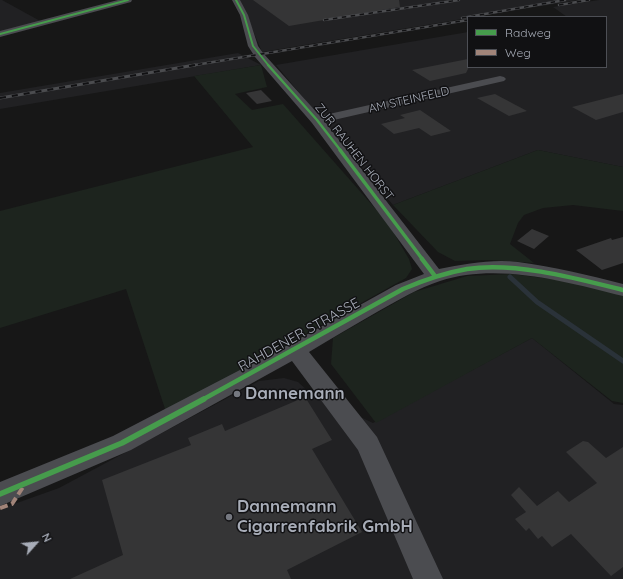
<!DOCTYPE html>
<style>
body{margin:0}
#map{position:relative;width:623px;height:579px;overflow:hidden;background:#171717;font-family:Quicksand,sans-serif}
canvas{display:block}
.legend{position:absolute;left:467px;top:16px;width:140px;height:52px;box-sizing:border-box;background:#111113;border:1px solid #4d4f55;margin:0;padding:5px 7px;list-style:none;font-size:12px;color:#a8adb8}
.legend li{display:flex;align-items:center;gap:8px;height:20px}
.legend b{width:20px;border:1px solid #4d4f55}
.north{position:absolute;left:16px;top:523px;width:40px;height:40px;-webkit-text-stroke:3px #111113;paint-order:stroke;rotate:63deg;font-size:11px;font-weight:700;line-height:16px;text-align:center;color:#a8adb8}
.north::after{content:'';display:block;margin:auto;width:14px;height:18px;background:#a8adb8;clip-path:polygon(50% 0,100% 100%,50% 72%,0 100%)}
</style>
<div id="map">
<canvas width="623" height="579"></canvas>
<ul class="legend">
<li><b style="height:5px;background:#469c4c"></b>Radweg</li>
<li><b style="height:5px;background:#a18479"></b>Weg</li>
</ul>
<div class="north">N</div>
</div>
<script>
const ctx = document.querySelector('canvas').getContext('2d');
ctx.lineJoin = 'round';
function paint(path, color) { ctx.fillStyle = color; ctx.fill(path, 'evenodd'); }
function stroke(path, color, width, dash) { ctx.strokeStyle = color; ctx.lineWidth = width; ctx.lineCap = dash ? 'butt' : 'round'; ctx.setLineDash(dash || []); ctx.stroke(path); }
function write(font, color, halo, rows, align = 'center') {
  ctx.font = font + ' Quicksand,sans-serif'; ctx.lineWidth = 3; ctx.setLineDash([]); ctx.textBaseline = 'middle'; ctx.strokeStyle = halo; ctx.fillStyle = color; for (const [text, x, y, turn = 0] of rows) {
    ctx.save(); ctx.translate(x, y); ctx.rotate((+turn || 0) * Math.PI / 180); ctx.textAlign = isNaN(turn) ? turn : align; if (halo) ctx.strokeText(text, 0, 0); ctx.fillText(text, 0, 0); ctx.restore();
  }
}
const built = new Path2D(`
 M0,0H2L42,22L0,34Z
 M240,0H578L262,52Z
 M599,0H623V167L538,150L393,205L276,65L468,32V67H606V17H567L553,7Z
 M238,53L261,65L0,109V93Z
 M532,338L614,404L623,405V579H0V509L59,488L259,381L284,378L298,382L310,393L373,423Z`);
const green = new Path2D(`
 M261,65L267,87L235,94L252,110L283,104L388,223L409,259L412,269L406,278L166,412L126,289L0,328V211L253,147L194,76Z
 M538,150L623,167V211L573,205L543,208L524,215L518,223L510,244L534,263L491,260L455,261L438,252L393,205Z
 M511,274L567,281L623,295V403L612,401L532,338L376,423L331,364L333,338L414,292L467,276Z`);
const stream = new Path2D(`
 M510,277L537,302L623,361`);
const building = new Path2D(`
 M253,0H399L400,7L289,26Z
 M468,59L469,67L466,73L430,81L412,70Z
 M261,90L272,101L257,104L246,93Z
 M495,94L527,111L509,116L477,98Z
 M623,94V112L596,120L572,107Z
 M420,110L451,131L431,136L419,128L394,134L381,124L405,118L400,115Z
 M532,229L549,236L534,249L517,241Z
 M623,237V263L602,270L576,250L611,238L612,240Z
 M305,397L332,440L312,449L362,532L287,570L291,579H70L123,555L102,480L191,445L188,438L222,424L225,431Z
 M583,441L588,442L606,458L623,447V567L611,576L571,534L552,547L542,536L538,539L529,528L526,531L515,519L526,512L511,495L519,487L537,506L558,491L569,502L597,483L566,452Z`);
const street = new Path2D(`
 M118,0H132L131,2L0,37V31Z
 M232,0H240L248,15L258,46L263,53L320,116L500,76L504,77L506,79L504,81L325,122L439,269C465,264 492,259 518,262C554,267 589,275 623,284V296C566,282 498,262 440,281C418,288 397,301 377,312C354,325 331,339 309,352L377,437L443,579H413L358,450L292,361L131,450L0,506V482L113,436L288,345L396,285L424,274L312,123L255,57L248,46L240,15Z`);
const railFar1 = new Path2D(`
 M559,5L589,0
 M462,18L565,0
 M324,20L459,0
 M189,66L468,20`);
const rail = new Path2D(`
 M0,98L195,65`);
const quiet = new Path2D(`
 M0,508L12,504L25,484`);
const cyclewayFar4 = new Path2D(`
 M236,0L244,15L253,46L269,66
 M0,34L128,0`);
const cyclewayFar3 = new Path2D(`
 M268,65L317,120L341,151`);
const cyclewayFar2 = new Path2D(`
 M340,150L423,260`);
const cyclewayFar1 = new Path2D(`
 M422,259L435,276
 M202,400L403,289C424,280 444,273 467,269C516,262 575,278 623,290`);
const cycleway = new Path2D(`
 M0,494L122,443L204,399`);
const markers = [
 [237,394,4,"#757880"],
 [229,517,4,"#757880"]
];
const farStreetnames = [
 ["AM STEINFELD",409,100,-13],
 ["ZUR RAUHEN HORST",354,152,52]
];
const streetNames = [
 ["RAHDENER STRASSE",299,335,-29]
];
const nearPoinames = [
 ["Dannemann",245,394],
 ["Dannemann",237,507],
 ["Cigarrenfabrik GmbH",237,527]
];
paint(built, '#212123');
paint(green, '#1d241e');
stroke(stream, '#2a3239', 5);
paint(building, '#353536');
paint(street, '#4b4c50');
stroke(railFar1, '#4b4c4f', 2.5);
stroke(rail, '#4b4c4f', 3);
stroke(railFar1, '#111113', 1.5, [4.5]);
stroke(rail, '#111113', 2, [6]);
stroke(quiet, '#a18479', 4, [8, 4]);
stroke(cyclewayFar4, '#469c4c', 2);
stroke(cyclewayFar3, '#469c4c', 2.5);
stroke(cyclewayFar2, '#469c4c', 3.5);
stroke(cyclewayFar1, '#469c4c', 4.5);
stroke(cycleway, '#469c4c', 5.5);
for (const [x, y, r, color] of markers) { const dot = new Path2D(); dot.arc(x, y, r, 0, 2 * Math.PI); ctx.fillStyle = color; ctx.fill(dot); stroke(dot, '#111113', 1.5); }
write('12px', '#a8adb8', '#111113', farStreetnames);
write('14px', '#a8adb8', '#111113', streetNames);
write('bold 17px', '#a8adb8', '#111113', nearPoinames, 'left');
</script>
